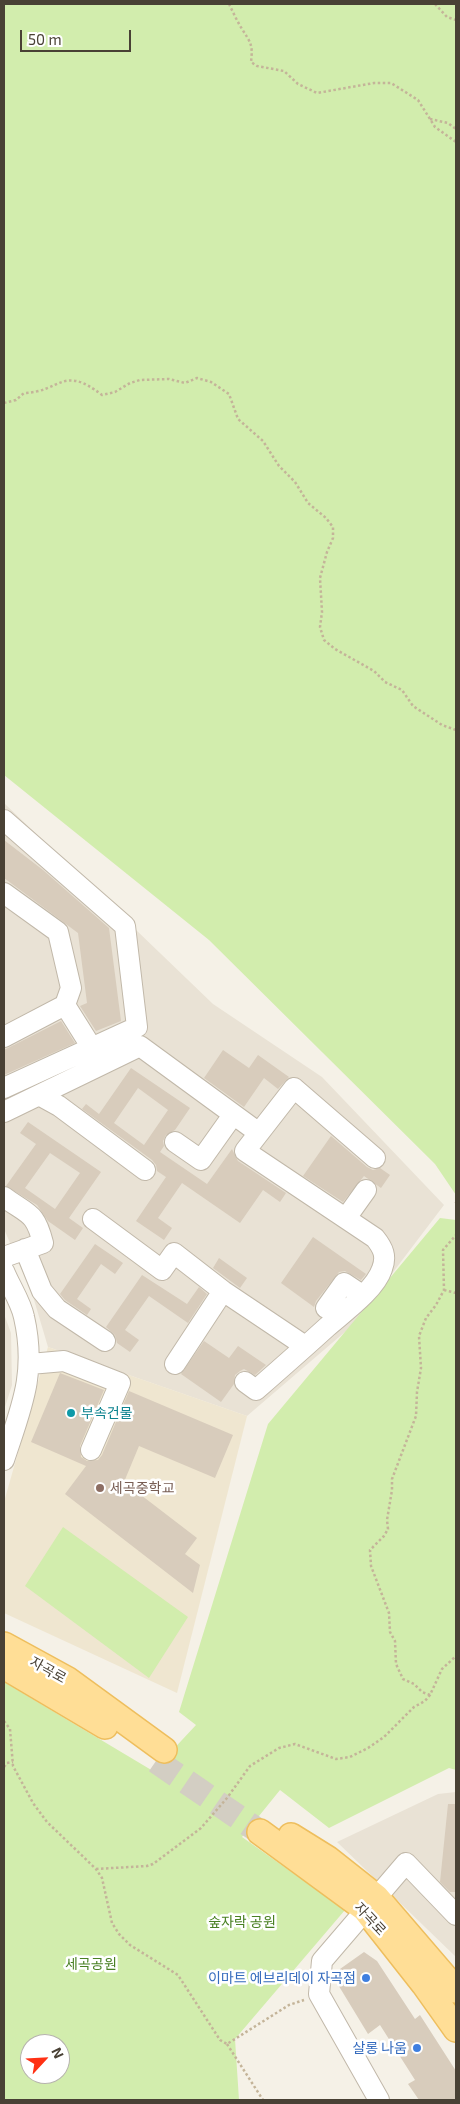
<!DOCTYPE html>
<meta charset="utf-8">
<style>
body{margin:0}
#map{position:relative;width:460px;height:2104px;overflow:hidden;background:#f5f1e7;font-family:"Exo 2",sans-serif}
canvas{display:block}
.frame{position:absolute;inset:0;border:5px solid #494135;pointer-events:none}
.north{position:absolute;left:20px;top:2034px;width:50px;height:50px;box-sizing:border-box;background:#fff;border:1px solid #b6b3ae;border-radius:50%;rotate:65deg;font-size:14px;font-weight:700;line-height:20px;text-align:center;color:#494135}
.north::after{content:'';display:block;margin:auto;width:18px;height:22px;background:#ff3114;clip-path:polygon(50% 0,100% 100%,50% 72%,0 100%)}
.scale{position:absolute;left:20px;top:30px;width:111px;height:22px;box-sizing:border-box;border:2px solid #494135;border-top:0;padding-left:6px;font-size:15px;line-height:18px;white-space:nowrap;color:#494135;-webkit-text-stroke:4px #fff;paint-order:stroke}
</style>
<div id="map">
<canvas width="460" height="2104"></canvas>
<div class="frame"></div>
<div class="north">N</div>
<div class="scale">50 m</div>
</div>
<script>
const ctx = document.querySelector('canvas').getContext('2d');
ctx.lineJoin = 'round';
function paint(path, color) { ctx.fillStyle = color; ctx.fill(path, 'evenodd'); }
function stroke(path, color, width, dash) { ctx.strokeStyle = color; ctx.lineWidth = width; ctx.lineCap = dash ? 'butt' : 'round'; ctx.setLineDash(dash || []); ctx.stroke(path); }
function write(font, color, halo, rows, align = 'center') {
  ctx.font = font + ' "Exo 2","Noto Sans KR",sans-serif'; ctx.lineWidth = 5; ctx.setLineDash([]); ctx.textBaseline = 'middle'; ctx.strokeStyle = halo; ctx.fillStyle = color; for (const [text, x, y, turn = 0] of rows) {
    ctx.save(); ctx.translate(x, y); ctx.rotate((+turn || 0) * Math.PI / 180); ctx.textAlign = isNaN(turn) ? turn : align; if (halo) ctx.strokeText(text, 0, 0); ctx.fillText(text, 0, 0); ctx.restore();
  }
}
const residential = new Path2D(`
 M4,803L213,1004L322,1077L444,1205L353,1325L247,1416L48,1347L32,1293L4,1229Z
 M4,1314L11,1333L12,1385L4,1410Z
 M456,1792V1957L337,1842L438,1794Z`);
const education = new Path2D(`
 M48,1347L247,1416L177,1693L4,1613V1502Z`);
const green = new Path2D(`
 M4,4H456V1195L435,1164L209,940L4,775Z
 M440,1218L456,1220V1770L449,1768L329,1828L280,1790L242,1837L345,1910L235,2039L239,2100H4V1682L153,1771L196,1725L179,1712L268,1424ZM30,2044H60V2074H30Z
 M63,1527L188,1617L149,1678L25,1586Z`);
const building = new Path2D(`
 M4,840L43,870L109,928L121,1021L96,1031L80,1006L87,1003L78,933L4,878Z
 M61,1021L75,1043L4,1075V1050Z
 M223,1050L249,1068L258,1055L289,1077L278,1089L264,1078L244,1107L204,1078Z
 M131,1068L190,1108L175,1130L166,1135L163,1141L164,1146L160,1152L207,1184L232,1149L238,1161L286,1193L280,1202L263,1190L240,1223L182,1183L158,1218L172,1228L164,1240L136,1221L166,1177L157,1171L156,1165L152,1160L82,1109L86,1104L99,1114ZM138,1088L168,1110L144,1145L114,1123Z
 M28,1122L101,1172L69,1218L83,1228L75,1240L48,1221L37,1205L6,1186L36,1144L20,1133ZM50,1153L80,1173L55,1209L25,1188Z
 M331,1136L367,1167L373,1170L380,1168L390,1175L381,1188L364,1176L343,1202L303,1176Z
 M313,1237L366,1274L361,1280L345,1271L339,1272L316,1301L314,1307L281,1283Z
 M95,1244L123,1263L115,1274L101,1264L77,1299L91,1309L87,1315L65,1300L60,1294Z
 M219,1258L247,1278L240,1288L213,1268Z
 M142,1275L187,1304L199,1287L207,1294L188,1323L149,1296L125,1330L139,1340L130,1352L117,1343L115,1335L106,1327Z
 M204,1341L229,1358L238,1346L266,1365L255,1375L244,1369L240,1371L235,1375L234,1384L221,1402L181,1374Z
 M60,1373L104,1390L80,1446L81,1457L87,1461L98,1460L102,1455L129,1391L233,1435L215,1478L139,1446L124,1482L197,1538L185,1554L200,1565L193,1593L65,1494L86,1466L31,1442Z
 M448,1804H456V1892H450L440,1882Z
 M364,1952L377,1961L415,2019L420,2015L456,2071V2100H419L408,2084L415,2080L380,2025L368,2034L337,1983L340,1969Z`);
const majorTunnel = new Path2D(`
 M156,1761L260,1832`);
const path = new Path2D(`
 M229,4C233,12 237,21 242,29C251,43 253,45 251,62L257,66L284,71L298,84L317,93L374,83H391L418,100L435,127L456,142
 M435,4L447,17L456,20
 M430,119L448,123L456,129
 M4,403L16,400L24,393C61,392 62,364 102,395L115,392L130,383L140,380L169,379L185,383L197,378L211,382L229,394L238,419L263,441L279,466L295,482L308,503L326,518L333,527V538L327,552L320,578L322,612L320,627L324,640L335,649L374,671L385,682L402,690L413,706L442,725L456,730
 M456,1202V1203
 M444,1290L456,1293
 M430,1695L422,1692L414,1684L403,1679L396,1664L395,1641L390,1632L389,1613L371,1566L370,1550L384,1536L388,1529L387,1520L392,1490V1479L416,1416L417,1392L421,1368L419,1336L426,1318L436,1305L444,1290L443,1250L456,1235
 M4,1721L10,1729L13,1766L33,1803L47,1822L96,1869L102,1878L112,1923L119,1934L130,1945L178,1975L220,2040L227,2044L289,2005L304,2000
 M4,1767L7,1763L13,1762
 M96,1869L147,1866L153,1864L201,1828L227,1798L250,1766L279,1748L295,1744L336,1759L350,1757L368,1748L384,1737L414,1707L425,1701L430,1695L442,1669L456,1656
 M227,2044L263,2100`);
const minor = new Path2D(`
 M4,820L125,926L137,1027L4,1088
 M4,893L58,932L71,988L65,1005L4,1037
 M65,1005L92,1048
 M39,1095L59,1106L145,1170
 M4,1112L140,1046L259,1133
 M175,1142L201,1160L233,1115
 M4,1197C28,1215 35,1211 43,1243L4,1257
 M346,1218L366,1190
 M93,1219L162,1270L174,1253L223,1291
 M25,1249L42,1291L57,1309L105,1341
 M4,1271C10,1286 21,1302 24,1317C37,1374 21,1408 4,1460
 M326,1308L344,1283L362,1295
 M30,1364L64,1361L120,1383L91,1450
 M175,1364L223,1291L305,1346
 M245,1382L256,1390C280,1369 304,1348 327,1327C344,1312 375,1290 382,1269C387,1256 383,1248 375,1238L245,1151L294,1088L375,1158
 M379,2100L319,1994L322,1961L406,1863L456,1915`);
const major = new Path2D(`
 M4,1645L68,1680L164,1750
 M4,1666L105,1726
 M260,1832L365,1909L424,1984L456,2029
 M291,1836L328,1859L376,1897L456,1990`);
const markers = [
 [71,1413,5,"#0f9aa8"],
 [100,1488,5,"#8d6e63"],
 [366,1978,5,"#3f7fe0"],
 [417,2048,5,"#3f7fe0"]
];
const cultureNames = [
 ["부속건물",81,1413]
];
const educationNames = [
 ["세곡중학교",110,1488]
];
const streetNames = [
 ["자곡로",48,1670,29],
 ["자곡로",370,1919,47]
];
const parkNames = [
 ["숲자락 공원",242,1922],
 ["세곡공원",91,1964]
];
const shopNames = [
 ["이마트 에브리데이 자곡점",356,1978],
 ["살롱 나움",407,2048]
];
paint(residential, '#e9e2d5');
paint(education, '#efe6d0');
paint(green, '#d2edad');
paint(building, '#d8ccbc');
stroke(majorTunnel, '#d3cec3', 25, [25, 12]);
stroke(minor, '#c1b8a9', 22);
stroke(major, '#eebe5d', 28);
stroke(path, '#c4b499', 2.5, [2.5, 2.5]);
stroke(minor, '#fff', 20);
stroke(major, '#ffde96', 25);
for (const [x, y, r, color] of markers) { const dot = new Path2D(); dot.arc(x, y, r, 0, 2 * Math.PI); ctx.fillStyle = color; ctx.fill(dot); stroke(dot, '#fff', 2); }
write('14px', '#0d838f', '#fff', cultureNames, 'left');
write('14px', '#785e54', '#fff', educationNames, 'left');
write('14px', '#494135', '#fff', streetNames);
write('14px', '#498023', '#fff', parkNames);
write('14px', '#366cbe', '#fff', shopNames, 'right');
</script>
